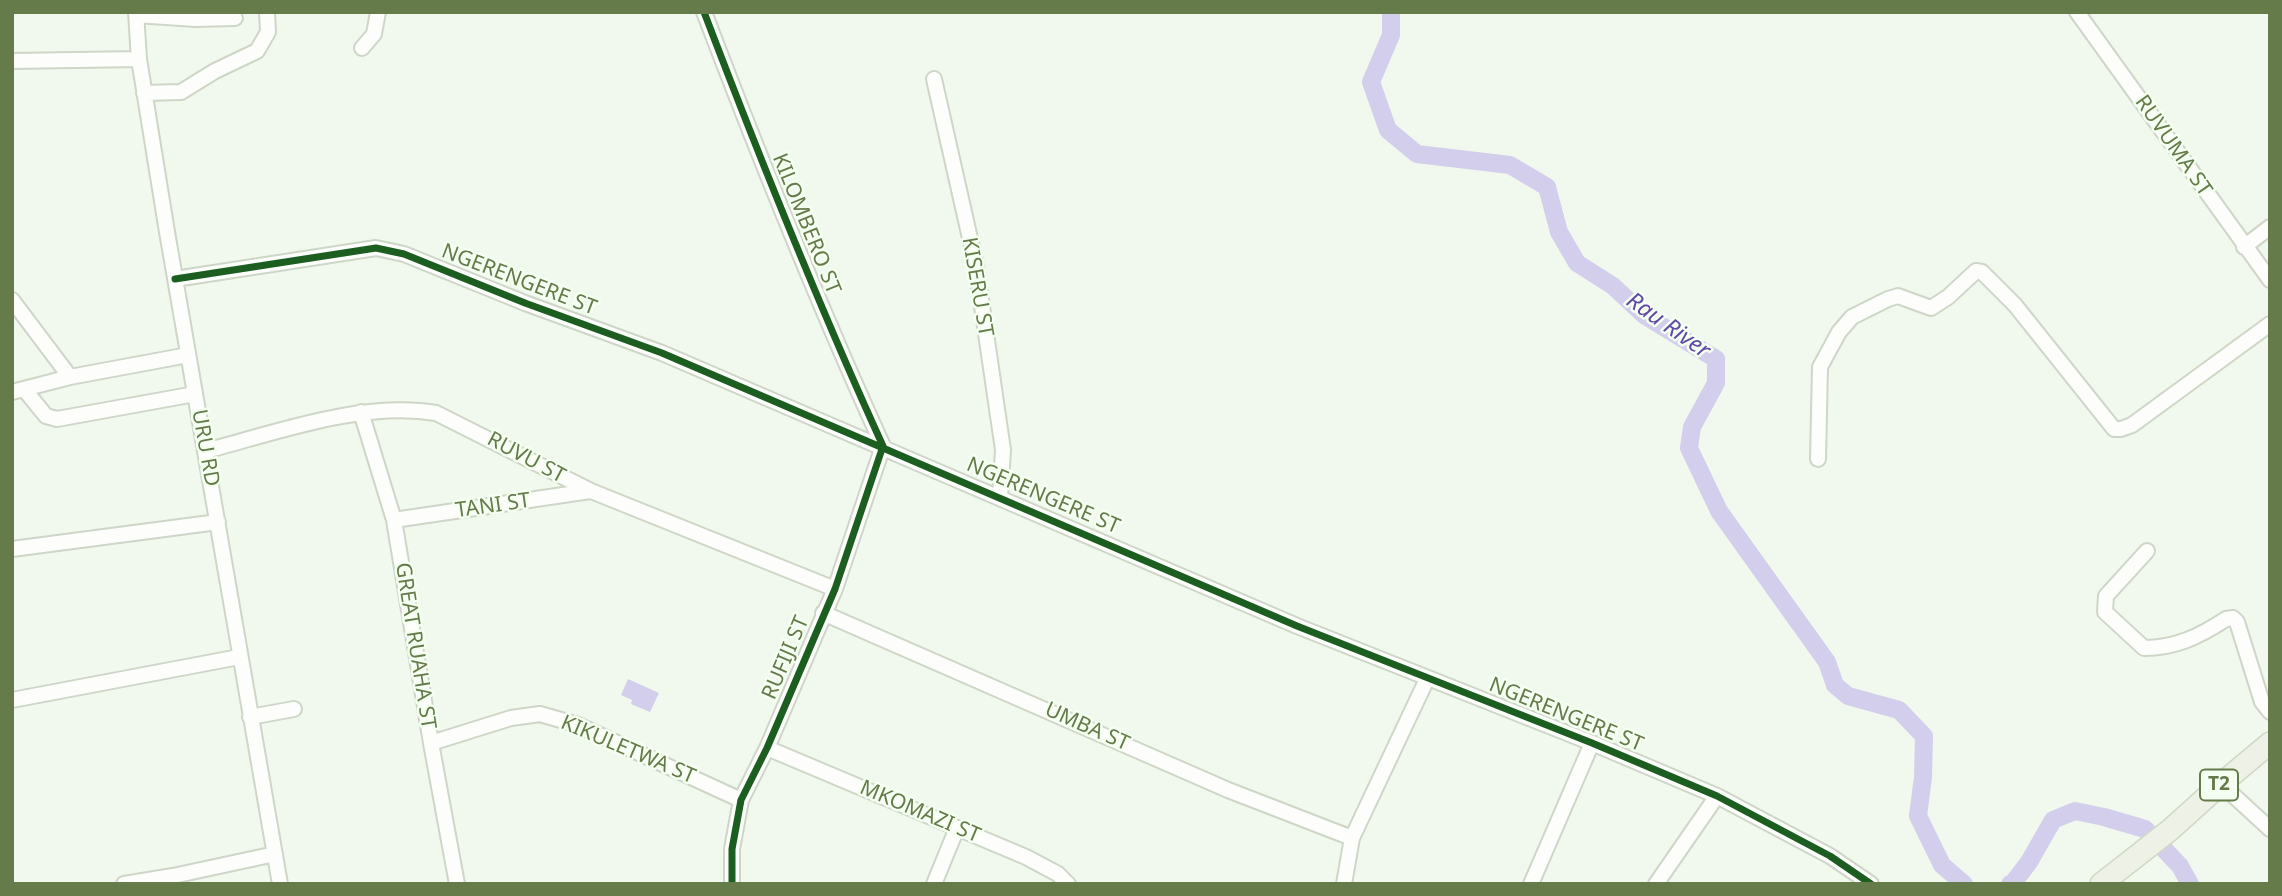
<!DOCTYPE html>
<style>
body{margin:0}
#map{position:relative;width:2282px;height:896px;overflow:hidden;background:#f1f9ee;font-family:"Noto Sans",sans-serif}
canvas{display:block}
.frame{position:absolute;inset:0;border:14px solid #657b49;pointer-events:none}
</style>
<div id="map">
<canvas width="2282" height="896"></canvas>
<div class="frame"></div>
</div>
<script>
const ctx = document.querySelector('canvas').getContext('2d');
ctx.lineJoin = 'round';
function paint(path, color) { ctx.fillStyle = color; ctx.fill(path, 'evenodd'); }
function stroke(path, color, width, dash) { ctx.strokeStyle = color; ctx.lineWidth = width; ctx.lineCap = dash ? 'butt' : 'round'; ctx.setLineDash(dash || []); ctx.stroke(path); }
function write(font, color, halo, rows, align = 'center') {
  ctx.font = font + ' "Noto Sans",sans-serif'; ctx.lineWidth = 5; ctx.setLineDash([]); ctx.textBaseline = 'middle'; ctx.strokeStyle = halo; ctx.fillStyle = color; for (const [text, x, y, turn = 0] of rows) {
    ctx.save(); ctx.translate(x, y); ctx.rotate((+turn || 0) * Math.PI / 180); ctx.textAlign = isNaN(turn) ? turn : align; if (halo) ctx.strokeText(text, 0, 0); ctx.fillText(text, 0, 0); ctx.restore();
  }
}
const water = new Path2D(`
 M628,679L659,693L650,712L631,704L632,700L621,695Z`);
const river = new Path2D(`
 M1391,12V35L1371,82L1388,130L1417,154L1510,165L1547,187L1559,232L1577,263L1613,286L1644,315L1716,359V383L1692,427L1689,448L1719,511L1827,662L1835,685L1848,696L1899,710L1924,736L1923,777L1918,816L1942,865L1964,884
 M2010,884L2013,883L2029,862L2053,820L2075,811L2104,817L2145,829L2180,866L2190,884`);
const minor = new Path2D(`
 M136,12L139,59L167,232L280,884
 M704,12C760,159 818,304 883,446L835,589L767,748L741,800L732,849V884
 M2077,12L2270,280
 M136,15L195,19L235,18
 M362,48L374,34L378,12
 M12,61L139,59
 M934,79L976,265L1003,450L1000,497
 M144,93L181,92L215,71L257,51L268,32L267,12
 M2244,247L2270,227
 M175,279L376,248L404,254L525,303L662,353L1297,626L1592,743L1717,796L1830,856L1871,884
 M12,300L70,377
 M24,389L46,416L57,419L195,394
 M12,392L70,377L188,355
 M361,412L394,520L431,743L457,884
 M205,451C278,432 361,401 436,413L591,491L835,589
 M1818,459L1820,367L1839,332L1852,317L1888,299L1898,296L1931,308L1948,297L1976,271L1982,272L2015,305L2114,429H2121L2132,425L2270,324
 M394,520L590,491
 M12,549L218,522
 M2147,551L2106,596L2105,612L2144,648C2176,648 2200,636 2226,619L2233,618L2237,622L2262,702L2270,712
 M823,613L1228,790L1352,838
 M12,700L239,657
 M250,717L294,709
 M431,743L511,718L540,714L578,725L741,800
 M767,748L1026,857L1058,874L1068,884
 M2221,784L2270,829
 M124,884L173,876L275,854
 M934,884L957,828
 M1344,884L1352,838L1427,679
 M1531,884L1592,743
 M1656,884L1717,796`);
const highway = new Path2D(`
 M2101,884L2170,830L2221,784L2270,743`);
const cycleway = new Path2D(`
 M704,12C760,159 818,304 883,446L835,589L767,748L741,800L732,849V884
 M175,279L376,248L404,254L525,303L662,353L1297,626L1592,743L1717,796L1830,856L1871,884`);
const shields = [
 [2219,785,38]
];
const shieldNames = [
 ["T2",2219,785]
];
const streetNames = [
 ["RUVUMA ST",2173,146,55],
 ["KILOMBERO ST",806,224,68],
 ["NGERENGERE ST",519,280,21],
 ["KISERU ST",977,287,80],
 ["URU RD",205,448,80],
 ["RUVU ST",526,458,28],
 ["NGERENGERE ST",1043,496,23],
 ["TANI ST",493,506,-8],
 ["GREAT RUAHA ST",415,646,81],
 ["RUFIJI ST",786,658,-67],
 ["NGERENGERE ST",1566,715,22],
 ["UMBA ST",1087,727,24],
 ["KIKULETWA ST",628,750,23],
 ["MKOMAZI ST",920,812,23]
];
const waterNames = [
 ["Rau River",1668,326,35]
];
paint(water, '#d2ceeb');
stroke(river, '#d2ceeb', 18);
stroke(minor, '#ced6c7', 18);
stroke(highway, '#d0d8c6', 24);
stroke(minor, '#fdfefc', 14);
stroke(highway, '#eef2e6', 21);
stroke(cycleway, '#1b5e20', 7);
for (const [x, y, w] of shields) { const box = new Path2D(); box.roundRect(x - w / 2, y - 15.5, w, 31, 5); ctx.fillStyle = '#f5fff1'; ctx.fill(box); stroke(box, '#657b49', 2); }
write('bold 19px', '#657b49', null, shieldNames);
write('21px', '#657b49', '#f5fff1', streetNames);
write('italic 23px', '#6049a7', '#f5fff1', waterNames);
</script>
